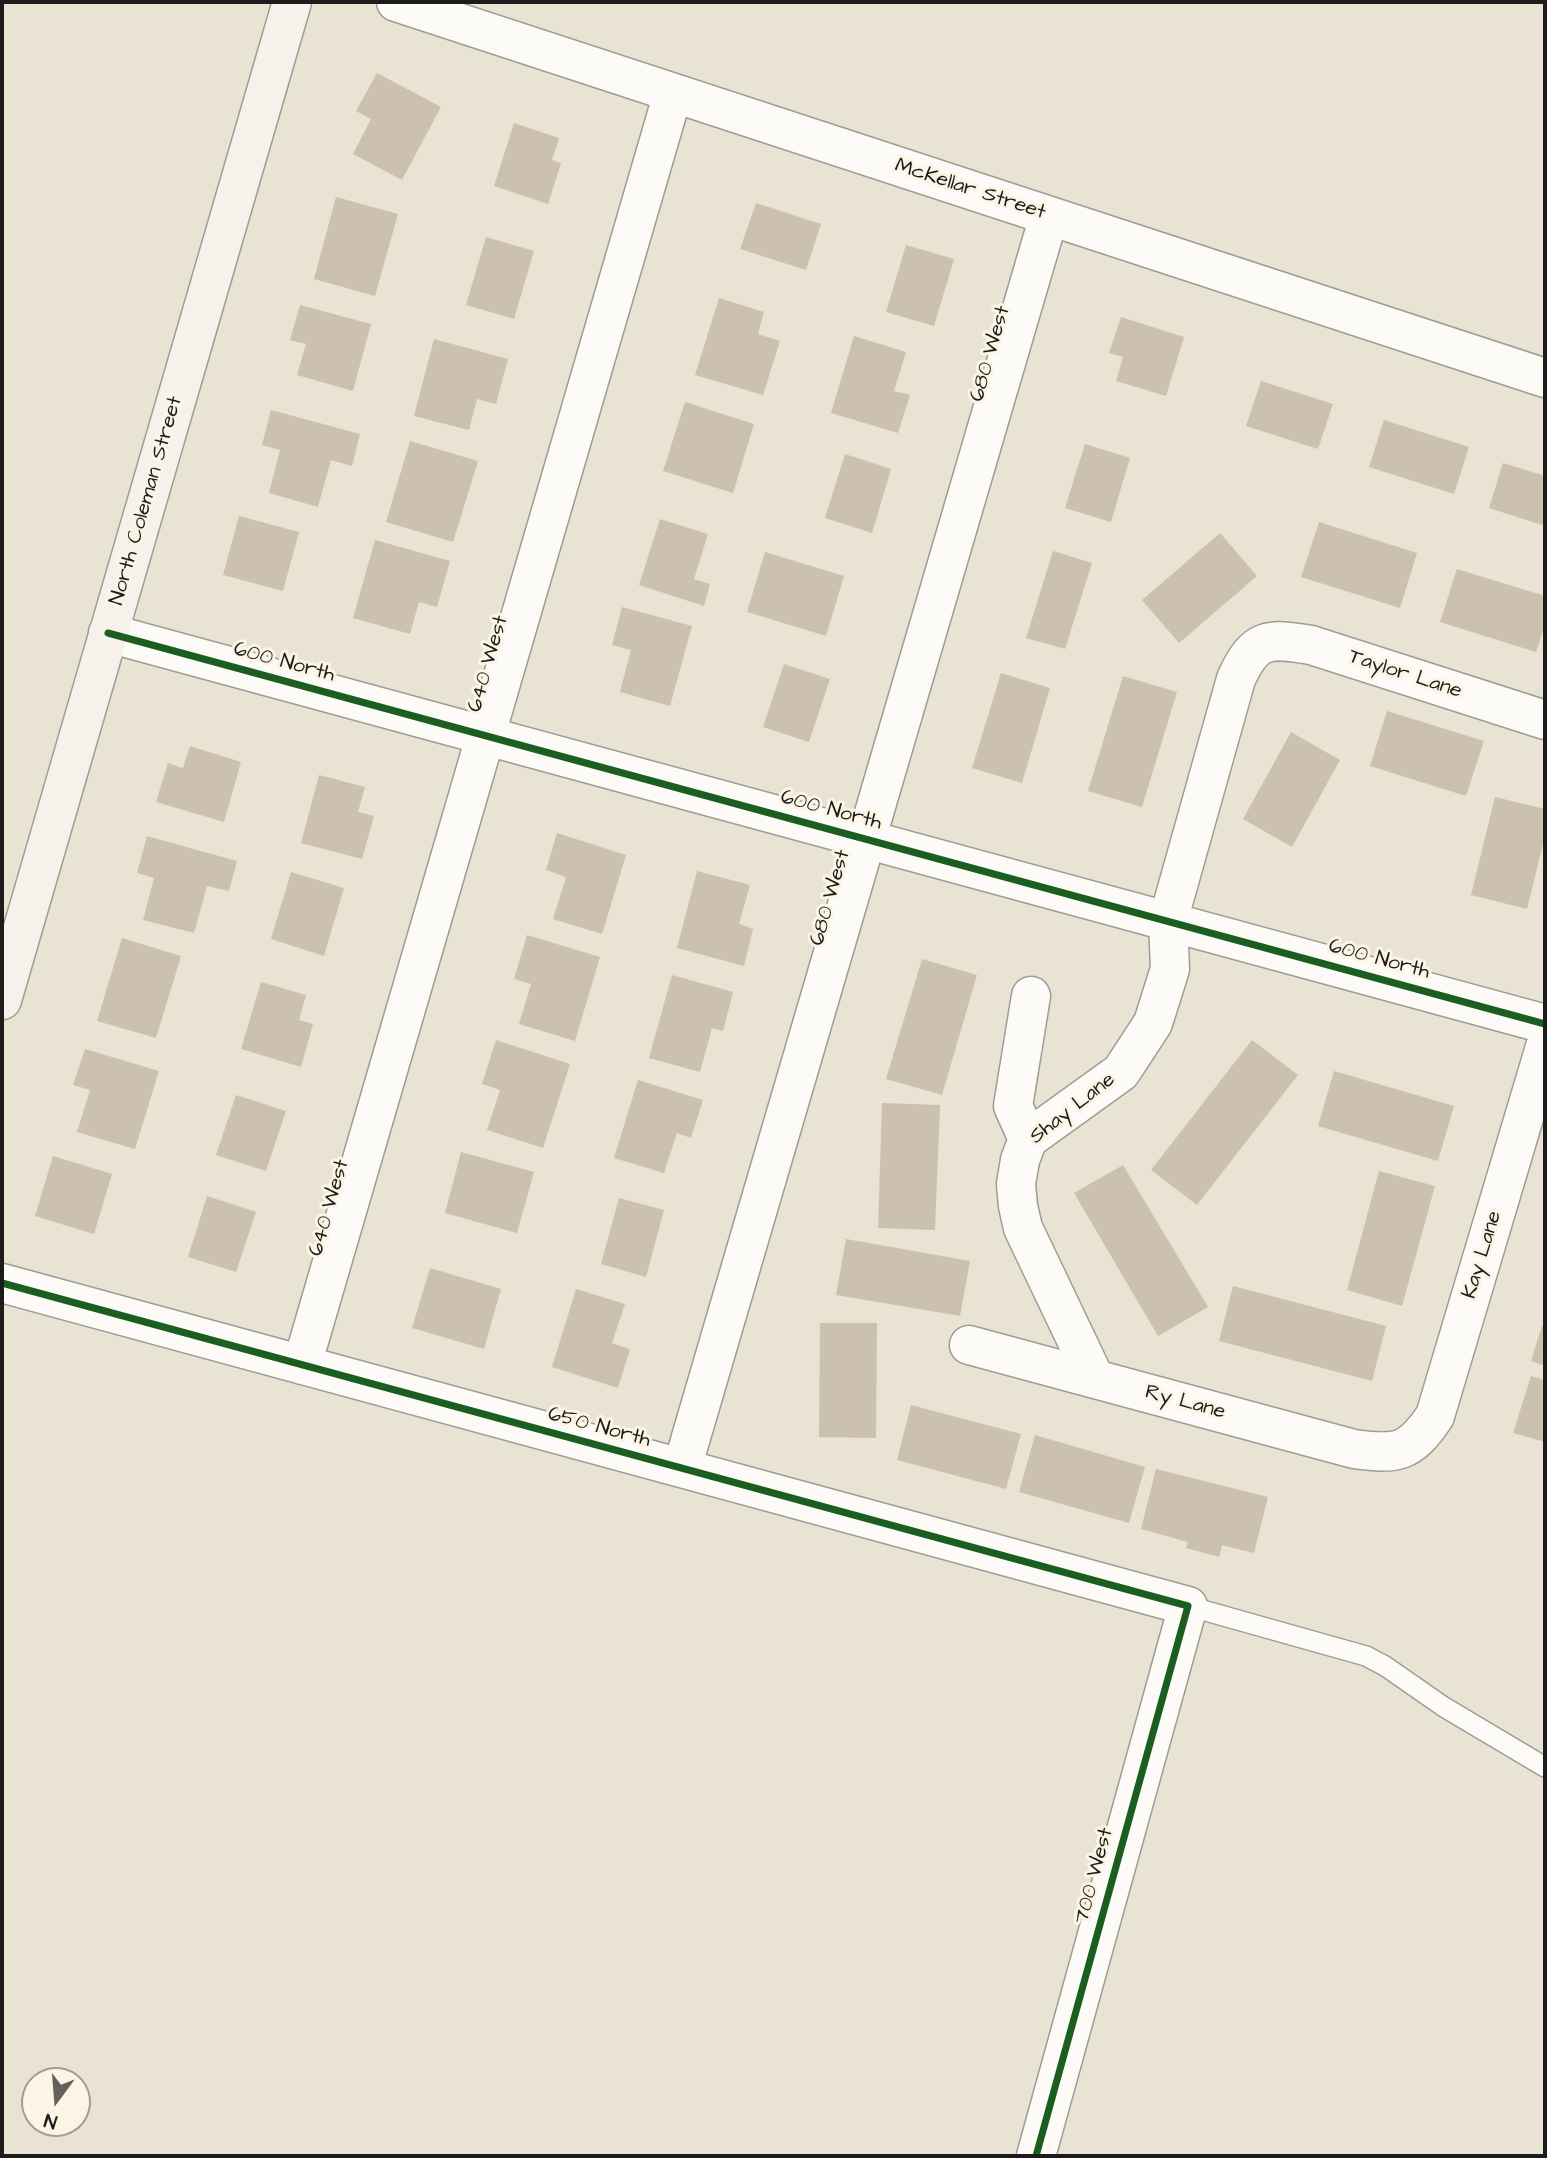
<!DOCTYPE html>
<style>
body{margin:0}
#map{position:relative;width:1547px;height:2158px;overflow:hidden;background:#e9e3d3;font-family:"Architects Daughter",sans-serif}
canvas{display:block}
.frame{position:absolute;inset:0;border:4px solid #1c1c1c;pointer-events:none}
.north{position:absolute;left:21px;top:2067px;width:70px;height:70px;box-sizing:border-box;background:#fcf5e5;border:2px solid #a29e95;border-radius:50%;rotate:196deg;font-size:19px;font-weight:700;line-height:28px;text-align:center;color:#1c1c1c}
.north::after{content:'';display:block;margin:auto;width:24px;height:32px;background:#64625c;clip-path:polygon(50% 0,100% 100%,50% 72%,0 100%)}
</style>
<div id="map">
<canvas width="1547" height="2158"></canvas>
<div class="frame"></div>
<div class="north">N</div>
</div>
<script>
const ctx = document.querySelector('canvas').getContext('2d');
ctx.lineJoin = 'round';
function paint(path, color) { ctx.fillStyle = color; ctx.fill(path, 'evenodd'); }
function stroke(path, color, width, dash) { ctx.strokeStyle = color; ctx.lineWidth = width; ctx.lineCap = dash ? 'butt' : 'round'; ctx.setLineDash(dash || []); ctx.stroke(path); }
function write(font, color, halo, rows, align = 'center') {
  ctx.font = font + ' "Architects Daughter",sans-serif'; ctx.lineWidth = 6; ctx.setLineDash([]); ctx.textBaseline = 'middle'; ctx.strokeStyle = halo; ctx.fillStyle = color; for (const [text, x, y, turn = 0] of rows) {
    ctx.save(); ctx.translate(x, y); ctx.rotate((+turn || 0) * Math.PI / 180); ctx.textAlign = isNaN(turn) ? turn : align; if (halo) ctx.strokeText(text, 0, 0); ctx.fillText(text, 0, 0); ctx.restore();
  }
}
const building = new Path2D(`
 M377,73L441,107L402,180L353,154L371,119L356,111Z
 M514,123L559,138L552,160L561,163L548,204L494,186Z
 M336,197L398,214L375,296L314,279Z
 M756,203L821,224L806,270L740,249Z
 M486,237L534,251L514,319L466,305Z
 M906,245L954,259L934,326L886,312Z
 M719,298L764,312L758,334L780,341L763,395L695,375Z
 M300,305L371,324L353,391L297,375L306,344L290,340Z
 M1121,317L1184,337L1166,396L1116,381L1123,357L1109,353Z
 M854,336L906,352L894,391L910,395L898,433L831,413Z
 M434,339L508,359L496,404L477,399L469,430L414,416Z
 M1261,381L1333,404L1318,449L1246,426Z
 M685,402L754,424L733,493L663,471Z
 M271,410L360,434L352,466L331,460L318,507L269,493L280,450L262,445Z
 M1384,420L1469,447L1454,494L1369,467Z
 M410,441L478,461L453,542L386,522Z
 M1085,444L1130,458L1111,522L1065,508Z
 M845,454L891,469L872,533L825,518Z
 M1503,463L1545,476V526L1489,508Z
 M239,516L299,532L283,591L223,575Z
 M660,519L708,534L694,579L710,584L704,606L639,585Z
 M1319,522L1417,553L1400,608L1301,577Z
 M1220,533L1257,576L1179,643L1142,600Z
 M375,540L450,561L437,607L419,602L410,634L353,618Z
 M1053,551L1092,563L1065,649L1026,638Z
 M765,552L844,576L826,636L747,612Z
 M1457,569L1545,596V624L1536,652L1440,622Z
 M622,607L692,626L670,706L620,692L631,650L612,645Z
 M784,664L830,679L809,742L763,727Z
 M1001,673L1050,688L1022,783L972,768Z
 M1123,676L1177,692L1142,807L1088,791Z
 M1387,711L1484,741L1466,796L1370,766Z
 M1291,732L1340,760L1292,847L1243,819Z
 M190,746L241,762L224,822L156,802L168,763L183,768Z
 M319,775L365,787L358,812L374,816L362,859L301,843Z
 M1495,797L1545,809V836L1527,909L1471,895Z
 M557,833L626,855L602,934L553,919L566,877L546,870Z
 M147,836L237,861L229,891L207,886L194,933L143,920L154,878L137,873Z
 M697,871L750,885L739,924L753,929L744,966L677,948Z
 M291,872L344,888L324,956L271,939Z
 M527,935L600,957L575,1041L519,1024L531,984L514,979Z
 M122,938L181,956L156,1038L97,1021Z
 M922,959L977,975L942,1095L886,1079Z
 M672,975L733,992L723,1031L712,1028L700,1072L649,1058Z
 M261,982L306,995L299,1020L313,1024L301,1067L241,1049Z
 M496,1040L570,1064L543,1148L487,1130L500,1090L482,1084Z
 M1252,1040L1298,1075L1197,1205L1151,1170Z
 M85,1049L159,1071L135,1149L77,1132L90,1090L73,1085Z
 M1334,1071L1454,1106L1438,1161L1318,1126Z
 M638,1080L703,1100L691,1138L677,1133L664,1173L614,1158Z
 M236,1095L286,1111L266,1171L216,1155Z
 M882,1103L940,1105L935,1230L878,1228Z
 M461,1152L534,1172L517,1233L445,1213Z
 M53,1156L112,1174L94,1234L35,1216Z
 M1123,1165L1208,1307L1158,1336L1074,1193Z
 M1379,1171L1435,1186L1402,1306L1347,1290Z
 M207,1196L256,1212L236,1272L188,1257Z
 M619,1198L664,1210L646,1277L601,1264Z
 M846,1239L970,1261L960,1316L836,1295Z
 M430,1268L501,1289L484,1349L412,1328Z
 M1233,1286L1386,1326L1372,1381L1219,1341Z
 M576,1289L625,1304L612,1343L630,1349L618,1388L552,1367Z
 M1545,1322V1366L1531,1361L1542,1326Z
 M820,1323H877L876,1438L819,1437Z
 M1531,1376L1545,1380V1442L1513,1433Z
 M911,1405L1021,1434L1006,1489L897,1460Z
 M1035,1435L1145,1467L1129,1523L1019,1492Z
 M1156,1469L1268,1497L1254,1553L1222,1545L1219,1557L1186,1548L1188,1542L1141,1529Z`);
const lane = new Path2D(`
 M1188,1606L1366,1656L1385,1666L1444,1707L1545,1767`);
const street = new Path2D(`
 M396,2L1545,378
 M108,633L1545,1024
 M1028,1139L1013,1106L1031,996
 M2,1283L1188,1606L1036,2156
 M969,1345L1354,1449C1398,1455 1410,1453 1435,1416L1545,1047
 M302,1365L673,93
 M1095,1379L1023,1228L1018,1206L1016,1184L1020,1160L1028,1139L1121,1072L1153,1023L1170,969L1168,921L1236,679C1255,637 1268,638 1311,645L1545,720
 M682,1468L1049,216`);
const secondary = new Path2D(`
 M2,1000L292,2`);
const cycleway = new Path2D(`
 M108,633L1545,1024
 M2,1283L1188,1606L1036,2156`);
const streetNames = [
 ["McKellar Street",970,190,18],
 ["680 West",991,354,-74],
 ["North Coleman Street",147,501,-74],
 ["600 North",284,663,15],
 ["640 West",489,664,-74],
 ["Taylor Lane",1405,675,18],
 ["600 North",831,811,15],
 ["680 West",831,898,-74],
 ["600 North",1379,960,15],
 ["Shay Lane",1073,1109,-38],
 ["640 West",330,1208,-74],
 ["Kay Lane",1483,1255,-73],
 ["Ry Lane",1185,1403,15],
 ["650 North",599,1428,15],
 ["700 West",1095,1876,-75]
];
paint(building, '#ccc0af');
stroke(lane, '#9f9c93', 22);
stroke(street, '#9f9c93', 41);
stroke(secondary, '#9f9c93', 41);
stroke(lane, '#fcfbf8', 19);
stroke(street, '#fcfbf8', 38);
stroke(secondary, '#f6f1eb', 38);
stroke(cycleway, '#1b5e20', 7);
write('21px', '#1c1c1c', '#fcf5e5', streetNames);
</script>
